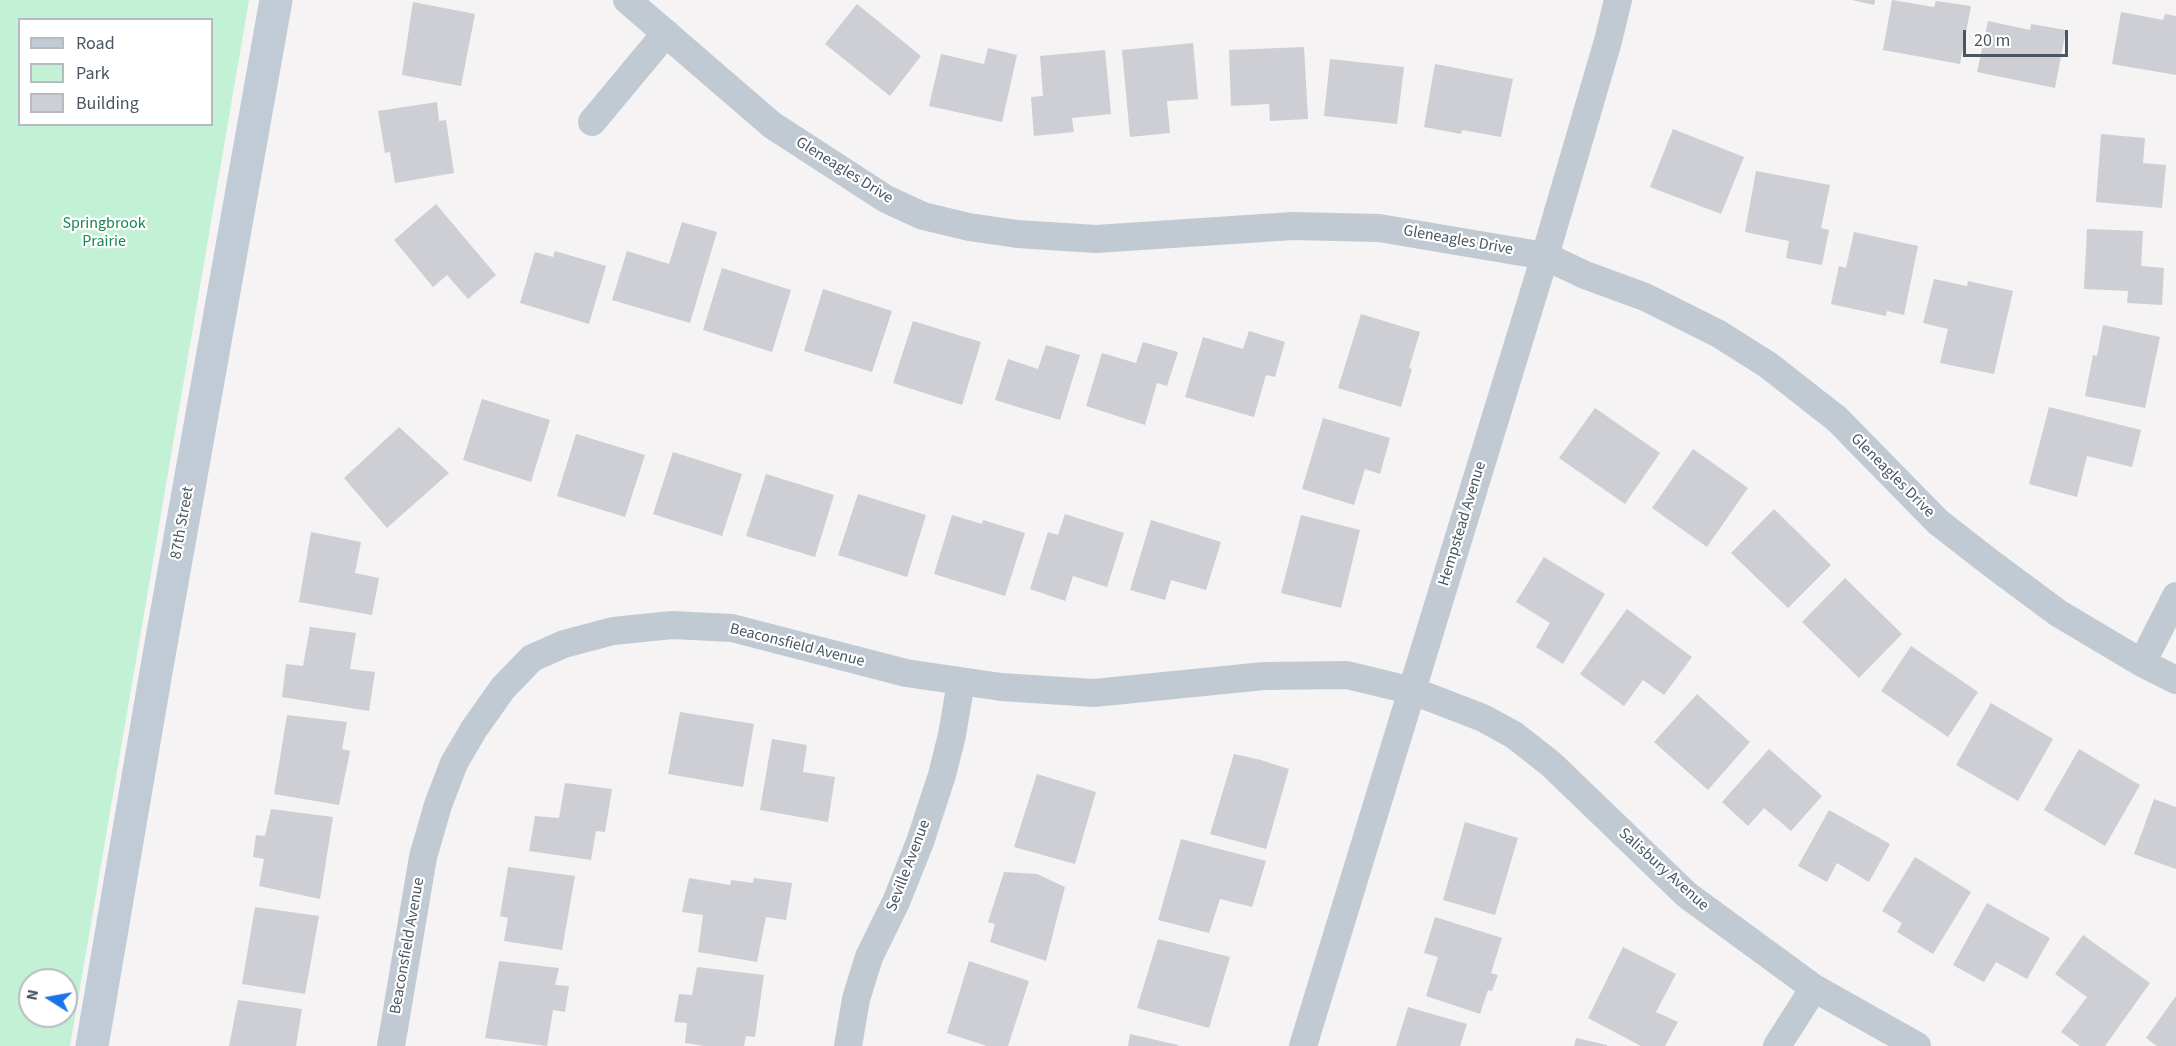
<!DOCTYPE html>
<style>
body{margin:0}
#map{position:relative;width:2176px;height:1046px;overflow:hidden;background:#f5f3f3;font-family:"Source Sans 3",sans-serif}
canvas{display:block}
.legend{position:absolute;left:18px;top:18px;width:195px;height:108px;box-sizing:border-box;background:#fff;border:2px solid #b7bbc0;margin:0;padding:8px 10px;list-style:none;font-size:18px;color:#4a5661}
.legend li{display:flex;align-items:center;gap:12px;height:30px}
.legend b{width:30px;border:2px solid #b7bbc0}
.north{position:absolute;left:18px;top:968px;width:60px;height:60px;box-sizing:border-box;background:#fff;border:2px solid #b7bbc0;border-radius:50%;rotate:281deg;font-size:16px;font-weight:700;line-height:24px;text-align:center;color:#4a5661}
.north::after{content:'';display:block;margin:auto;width:21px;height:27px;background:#1a73e8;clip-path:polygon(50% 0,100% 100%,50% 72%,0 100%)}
.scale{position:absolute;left:1963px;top:30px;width:105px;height:27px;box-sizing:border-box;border:3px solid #4a5661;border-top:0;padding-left:8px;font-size:18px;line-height:21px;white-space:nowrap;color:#4a5661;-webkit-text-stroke:4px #fff;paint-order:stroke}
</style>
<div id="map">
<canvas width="2176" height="1046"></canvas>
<ul class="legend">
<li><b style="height:8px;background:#c1cbd6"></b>Road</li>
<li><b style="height:16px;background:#c3f1d5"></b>Park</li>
<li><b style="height:16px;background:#cdcfd5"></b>Building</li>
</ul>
<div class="north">N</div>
<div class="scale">20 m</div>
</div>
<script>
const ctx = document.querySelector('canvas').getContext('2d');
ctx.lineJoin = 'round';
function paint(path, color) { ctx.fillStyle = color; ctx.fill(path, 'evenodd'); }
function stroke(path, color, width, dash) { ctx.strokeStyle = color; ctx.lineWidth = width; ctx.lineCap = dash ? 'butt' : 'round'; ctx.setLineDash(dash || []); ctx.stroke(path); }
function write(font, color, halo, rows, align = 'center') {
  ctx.font = font + ' "Source Sans 3",sans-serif'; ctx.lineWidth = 4.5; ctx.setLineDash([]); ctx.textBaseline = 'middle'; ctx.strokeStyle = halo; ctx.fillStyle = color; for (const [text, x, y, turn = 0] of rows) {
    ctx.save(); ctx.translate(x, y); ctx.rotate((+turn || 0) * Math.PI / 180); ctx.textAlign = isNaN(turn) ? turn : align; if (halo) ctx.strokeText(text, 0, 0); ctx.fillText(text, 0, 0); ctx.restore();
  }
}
const green = new Path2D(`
 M0,0H249L70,1046H0ZM20,20H212V124H20ZM30,980H66V1016H30Z`);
const building = new Path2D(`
 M1852,0H1875L1874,5Z
 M1892,0L1934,7L1936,1L1971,6L1960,64L1883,50Z
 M413,2L475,14L461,86L402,75Z
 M857,4L921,56L890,96L825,44Z
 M2121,12L2163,20L2165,14L2176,16V75L2112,64Z
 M1988,21L2030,30L2031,24L2066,30L2055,88L1977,72Z
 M1193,43L1198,99L1167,101L1170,133L1130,137L1122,50Z
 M1304,47L1308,119L1270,121L1269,104L1231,106L1229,50Z
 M988,48L1017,55L1002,122L929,106L941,54L984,64Z
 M1105,50L1111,114L1072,118L1074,132L1034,136L1031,97L1043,96L1040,56Z
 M1330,59L1404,67L1397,124L1324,116Z
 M1435,64L1513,79L1501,137L1462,130L1461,134L1424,127Z
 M437,102L439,121L446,120L454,173L395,183L390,152L385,153L378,111Z
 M1673,129L1744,157L1721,214L1650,187Z
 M2101,134L2145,138L2143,163L2166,165L2162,208L2096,202Z
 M1756,171L1830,185L1821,228L1829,230L1822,265L1786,258L1789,241L1745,232Z
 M436,204L496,275L468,299L447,275L433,287L394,240Z
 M682,222L717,232L690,323L612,300L627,251L669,264Z
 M2087,229L2143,231L2141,266L2164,268L2162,305L2127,303L2128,291L2084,289Z
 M1854,232L1918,246L1904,315L1887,311L1886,316L1831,304L1839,266L1846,268Z
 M555,251L606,266L589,324L520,303L535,252L553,257Z
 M722,268L791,290L772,352L703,330Z
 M1934,279L1967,286L1968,281L2013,291L1994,374L1940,363L1948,329L1923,323Z
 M823,289L892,311L872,372L804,351Z
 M1361,314L1420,332L1409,368L1412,369L1401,407L1338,388Z
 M913,321L981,342L962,405L893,383Z
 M2103,325L2160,337L2145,408L2085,396L2093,355L2097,356Z
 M1249,331L1285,342L1275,377L1266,375L1254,417L1185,397L1203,337L1243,349Z
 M1143,342L1178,352L1167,386L1157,383L1145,425L1086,406L1102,353L1136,363Z
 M1046,345L1080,355L1060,420L995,400L1008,359L1038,369Z
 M482,399L550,420L531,482L463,460Z
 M2049,407L2141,430L2132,467L2087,456L2077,497L2029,484Z
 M1595,408L1660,453L1625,504L1559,458Z
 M1323,418L1390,438L1380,474L1365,469L1354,505L1302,489Z
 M399,427L449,473L387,528L344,478Z
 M576,434L645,455L625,517L557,496Z
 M1693,449L1748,488L1707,547L1652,508Z
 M673,452L742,474L722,536L653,514Z
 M766,474L834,495L815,557L746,536Z
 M858,494L926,515L907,577L838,555Z
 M1774,509L1831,565L1788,608L1731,553Z
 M1065,514L1124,533L1107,587L1073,576L1065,601L1030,589L1048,532L1058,535Z
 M952,515L982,524L983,520L1025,533L1005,596L934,574Z
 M1301,515L1360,530L1341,608L1281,593Z
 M1151,520L1221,542L1206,590L1171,580L1165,600L1130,590Z
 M311,532L361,542L355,573L379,578L372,615L299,602Z
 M1544,557L1605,594L1563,664L1536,647L1550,623L1516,602Z
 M1845,578L1902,634L1859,678L1802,622Z
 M1627,609L1692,657L1664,695L1643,680L1624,706L1580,674Z
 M310,627L356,633L350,669L375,672L369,711L282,697L286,664L303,666Z
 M1911,646L1978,692L1948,737L1881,691Z
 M1697,694L1750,742L1708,790L1654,742Z
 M1991,703L2053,739L2018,801L1956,765Z
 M680,712L754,724L743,787L668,774Z
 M287,715L347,722L342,749L350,751L339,805L274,794Z
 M772,739L807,745L803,772L835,777L828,822L760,810Z
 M1769,749L1822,796L1791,831L1764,808L1748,826L1722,802Z
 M2079,749L2140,785L2105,846L2044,810Z
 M1234,754L1261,760L1289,769L1266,849L1210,834Z
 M1037,774L1096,792L1075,864L1014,847Z
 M565,783L612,789L605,832L596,831L591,860L529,851L535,816L559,818Z
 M2154,799L2176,807V869L2134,854Z
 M271,809L333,817L320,899L259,886L264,859L253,857L256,835L265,836Z
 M1829,810L1890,844L1869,882L1837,863L1827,882L1798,866Z
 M1465,822L1518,838L1495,915L1443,900Z
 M1181,839L1266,861L1252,907L1220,899L1209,933L1158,920Z
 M1915,857L1971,892L1933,954L1897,932L1902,923L1882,911Z
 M508,867L575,876L562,950L504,941L508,918L500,916Z
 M1004,872L1037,874L1065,887L1046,961L990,942L995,924L988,922Z
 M689,878L730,885L731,880L753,883L754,878L792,883L786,920L766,917L757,962L698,952L703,915L682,912Z
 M1987,903L2050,938L2027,979L1996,962L1984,982L1953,965Z
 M255,907L319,916L305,994L242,984Z
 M1435,917L1502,938L1491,973L1498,975L1492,991L1488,990L1480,1014L1426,996L1438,957L1424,953Z
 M2083,935L2150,983L2105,1046H2080L2061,1032L2087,997L2055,974Z
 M1158,939L1230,957L1209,1028L1137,1008Z
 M1623,947L1676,974L1656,1012L1678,1022L1665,1046H1641L1588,1018Z
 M499,961L559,968L555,985L569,986L565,1012L553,1010L547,1046L485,1038Z
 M969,961L1029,981L1008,1046H987L947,1033Z
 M697,967L764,975L755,1037L746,1036L744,1046H704L685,1043L687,1023L674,1022L679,994L692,995Z
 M2176,996V1046H2157L2146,1038Z
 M238,1000L302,1009L296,1046H229Z
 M1408,1007L1467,1024L1460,1046H1396Z
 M1130,1034L1178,1045V1046H1128Z
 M1576,1038L1607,1045V1046H1574Z`);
const street = new Path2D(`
 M627,0L772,125L886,199L923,216L969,227L1017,234L1096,239L1293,226L1379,228L1545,256L1585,275L1645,297L1719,334L1768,365L1837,419L1938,522L1992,564L2058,613L2142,663L2176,680
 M592,122L666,33
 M2142,663L2176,596
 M391,1046L423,857L438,805L454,763L474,729L503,688L532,658L564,644L613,631L672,625L732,628L906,673L1001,687L1094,693L1264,676L1347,675L1413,691L1483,718L1514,735L1551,764L1687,895L1814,988L1917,1046
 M848,1046L856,999L869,957L896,902L920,842L942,775L952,735L961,682
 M1303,1046L1545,256L1608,41L1618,0
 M1777,1046L1814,988`);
const secondary = new Path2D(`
 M92,1046L156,672L276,0`);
const streetNames = [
 ["Gleneagles Drive",844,171,32],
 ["Gleneagles Drive",1458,241,10],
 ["Gleneagles Drive",1892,476,45],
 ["87th Street",183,523,-80],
 ["Hempstead Avenue",1463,524,-73],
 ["Beaconsfield Avenue",797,646,14],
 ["Seville Avenue",909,866,-69],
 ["Salisbury Avenue",1663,870,42],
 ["Beaconsfield Avenue",408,946,-80]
];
const parkNames = [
 ["Springbrook",104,224],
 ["Prairie",104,242]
];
paint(green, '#c3f1d5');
paint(building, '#cdcfd5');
stroke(street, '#c1cad2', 28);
stroke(secondary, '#c1cbd6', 33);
write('16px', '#4a5661', '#fff', streetNames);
write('16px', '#17864f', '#fff', parkNames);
</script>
